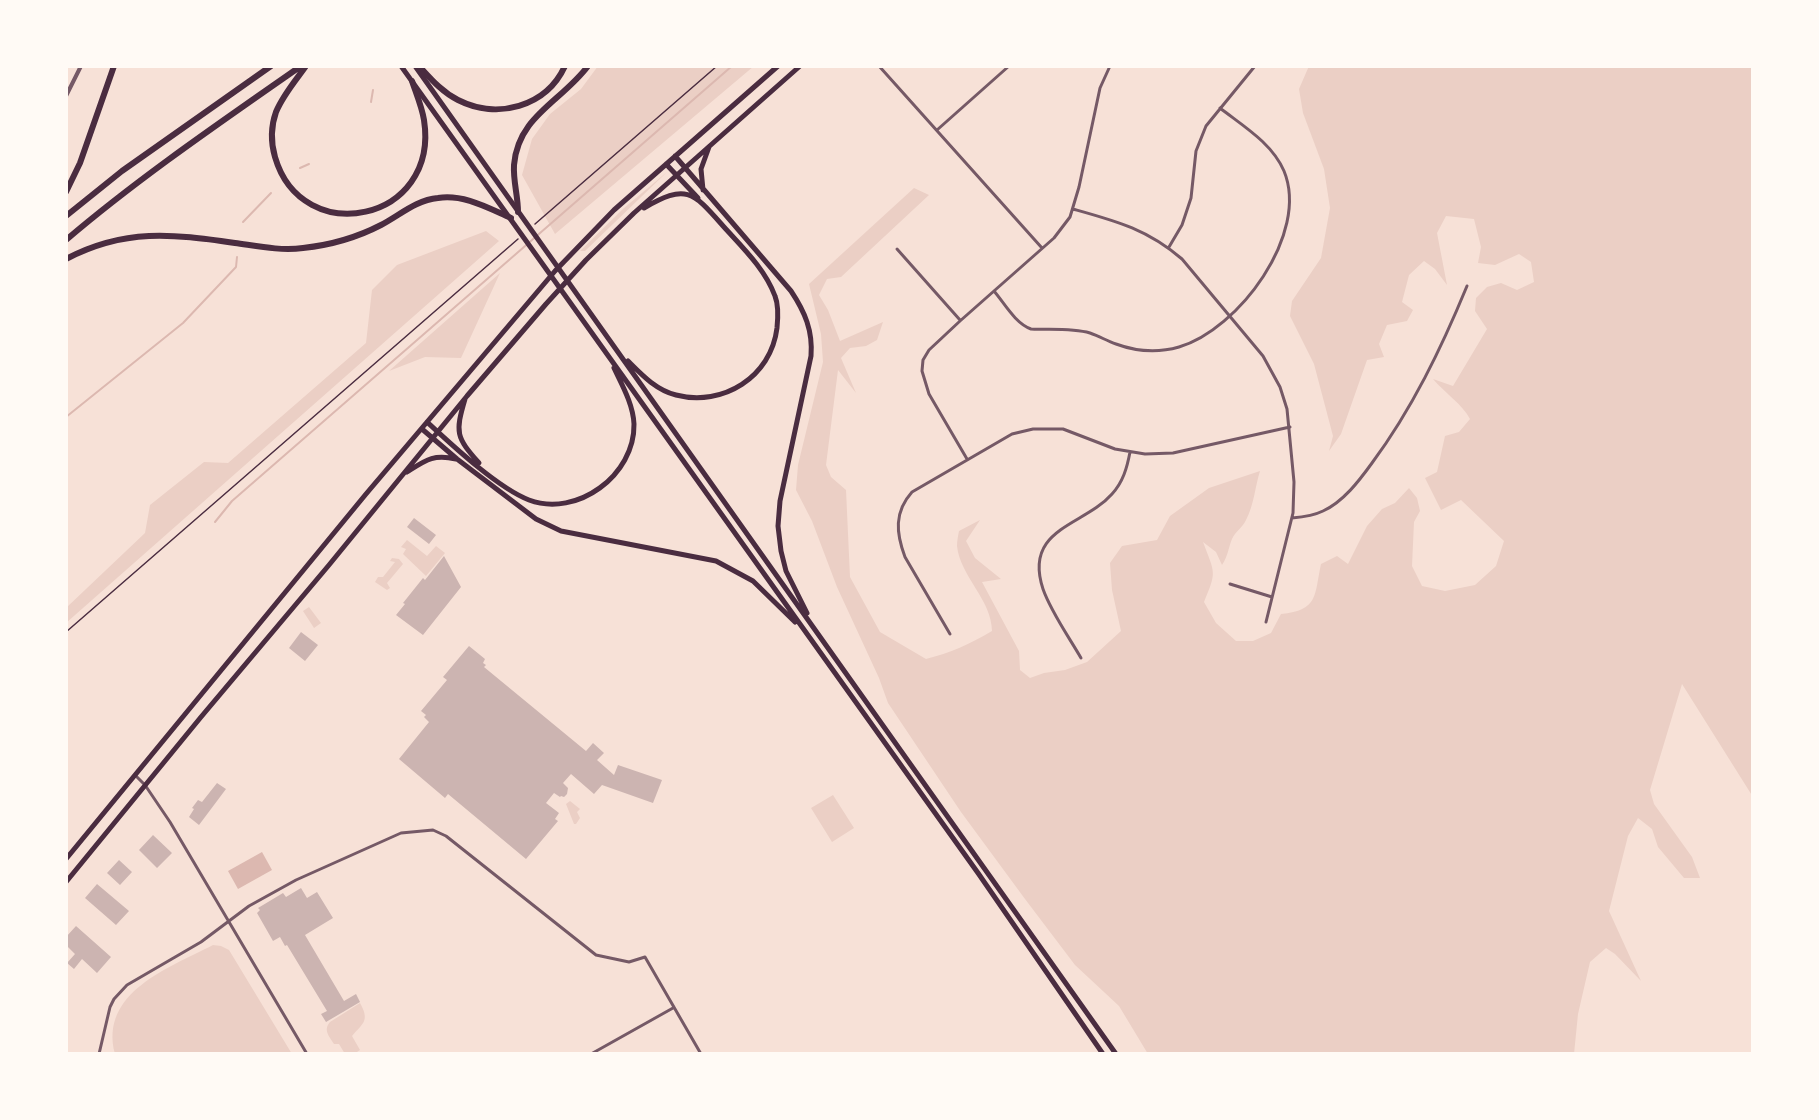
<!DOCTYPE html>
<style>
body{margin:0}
#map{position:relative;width:1819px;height:1120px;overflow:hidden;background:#f7e1d7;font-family:Poppins,sans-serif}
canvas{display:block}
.frame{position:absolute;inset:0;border:68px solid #fffaf5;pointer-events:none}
</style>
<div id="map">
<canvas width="1819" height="1120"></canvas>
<div class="frame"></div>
</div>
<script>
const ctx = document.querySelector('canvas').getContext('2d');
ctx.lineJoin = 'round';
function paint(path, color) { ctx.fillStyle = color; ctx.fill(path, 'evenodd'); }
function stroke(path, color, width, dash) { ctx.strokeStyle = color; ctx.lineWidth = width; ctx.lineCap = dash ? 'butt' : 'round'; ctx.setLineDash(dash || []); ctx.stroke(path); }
const green = new Path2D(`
 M598,66H754L555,234L522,175L532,139L550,114L581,89Z
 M1309,66H1753V797L1682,684L1650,790L1654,804L1692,857L1700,878H1684L1658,847L1652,829L1638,818L1628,836L1609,911L1641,981L1615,954L1606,948L1590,962L1578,1014L1574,1054H1148L1119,1006L1075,965L1025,899L961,812L888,703L879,678L837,587L812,521L796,490L798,465L823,362L821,334L809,284L914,188L929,195L841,277L827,279L819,295L828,310L840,341L883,322L877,340L866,346L850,348L841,358L856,393L838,370L826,465L831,477L846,490L850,577L880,632L926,659C950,653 970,644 992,631C992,600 960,576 957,546C957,541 958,536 959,531L980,520L966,541L975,558L1001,579L982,582L1019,651L1020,670L1030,678L1044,673L1065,670L1087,662L1121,631L1112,590L1110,563L1122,546L1157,540L1170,516L1209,488L1260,471C1255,487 1254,505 1246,520C1243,527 1235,532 1232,539C1228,549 1228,556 1222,565L1216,552L1203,542C1215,574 1217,571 1204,602L1216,623L1236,641H1253L1271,633L1281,614C1319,610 1314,596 1321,564L1337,556L1348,564L1367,526L1382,509L1395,503L1409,488L1417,498L1420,511L1414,522L1412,566L1422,586L1445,591L1475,585L1496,566L1504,541L1461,500L1441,510L1425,478L1437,472L1445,436L1459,432L1470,419C1463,405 1444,392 1433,379L1453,386L1487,329L1475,311L1476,298L1487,287L1501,283L1517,290L1534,282L1531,262L1519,254L1495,265L1478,263L1481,247L1474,219L1446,216L1437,233L1447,285L1435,269L1424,261L1409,275L1402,302L1413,310L1407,321L1387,325L1379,344L1384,357L1367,360L1341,434L1329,451L1333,436L1314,364L1290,316L1292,301L1321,258L1330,208L1324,169L1303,113L1299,89Z
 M667,172L585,251H580L624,208Z
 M486,231L499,241L66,623V608L145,533L150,505L204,462L228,463L366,343L372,290L397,265Z
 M500,273L461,358L425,357L389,371Z
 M407,540L427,556L436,546L445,553L426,576L403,554L406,549L401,547Z
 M392,558L399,559L403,564L387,583L390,588L387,590L375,582L378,577H383L395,562L390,561Z
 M309,607L321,623L314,628L303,611Z
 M833,795L854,828L832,842L811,808Z
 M570,801L580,809L577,812L580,818L576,824H574L566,804Z
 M213,945L221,946L229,950L292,1054H115C99,992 169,968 213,945Z
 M360,1003C370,1021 363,1023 352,1036L360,1050L354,1054H345L339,1044H334C329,1036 323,1030 330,1022Z`);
const water = new Path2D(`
 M262,852L272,870L238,889L228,871Z`);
const stream = new Path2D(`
 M371,102L373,90
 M300,168L309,164
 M243,222L271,193
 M66,417L183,323L236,267L237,257
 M215,522L232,501L732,66`);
const building = new Path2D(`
 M414,518L436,535L429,544L407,527Z
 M444,556L461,587L423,635L396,615L405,604L403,603L423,578L425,580Z
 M301,632L318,645L305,661L289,648Z
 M469,646L485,659L483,663L486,665L484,667L586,751L593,743L604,753L597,760L614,775L618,765L662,780L653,803L602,785L594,794L571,774L563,783L568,788L567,794L564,797L561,796L560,797L554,793L546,803L559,813L555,819L558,821L526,859L448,794L445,798L399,759L429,722L424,717L426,715L421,711L447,680L443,677Z
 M217,783L226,789L199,825L189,817L194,809L192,808L198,800L202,802Z
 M153,835L172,853L157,868L139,850Z
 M119,860L132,872L120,885L107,873Z
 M97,884L129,911L116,925L85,898Z
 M301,888L307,898L317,892L333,918L305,935L344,1001L356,994L360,1002L326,1022L321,1014L327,1011L287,945L285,946L280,937L273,941L257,913L260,910L258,908L283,893L286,897Z
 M76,926L111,957L97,973L82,959L74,969L67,963L75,954L66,945V937Z`);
const path = new Path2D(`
 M535,224L717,66
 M66,632L518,239`);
const minor = new Path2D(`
 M879,66L1042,248
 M937,130L1009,66
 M1073,209C1116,221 1147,229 1182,259L1263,356L1280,387L1287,409L1294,482L1293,513L1266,622
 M1169,247L1182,225L1191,198L1196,151L1206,126L1255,66
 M897,249L960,320
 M994,291C1005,304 1015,323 1031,329C1051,330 1072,328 1090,333C1099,336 1107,341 1116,344C1135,351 1158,353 1179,347C1238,330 1310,234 1284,171C1272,143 1243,126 1220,108
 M967,459L929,394L922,371L923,360L929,350L960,321L1054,238L1070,217L1079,187L1100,88L1110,66
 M1292,518C1303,517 1313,516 1323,511C1343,502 1359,481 1372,463C1412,409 1441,349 1467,286
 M1230,584L1272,597
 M950,634L905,557C896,533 894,512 912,492L1012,434L1033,429H1063L1115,449L1145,454L1173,453L1290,427
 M1081,658C1069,637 1051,612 1043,589C1023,528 1084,526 1112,494C1123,482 1127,468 1130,452
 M135,775L145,785L170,822L307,1054
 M99,1054L110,1007L114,999L127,985L201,942L249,906L296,880L401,833L433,830L446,836L596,955L629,962L645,957L701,1054
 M591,1054L673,1008`);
const tertiary = new Path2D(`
 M66,96L81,66`);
const primary = new Path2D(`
 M401,66L978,873L1103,1054
 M415,66L1116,1054
 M675,156L791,291C805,312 813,331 811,356L780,501L778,526L781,551L786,571L807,613
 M666,164L698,198
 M703,190L701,169L709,147
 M628,361C642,375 656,390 676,395C723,407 771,377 777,328C778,318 779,306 775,296C765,269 743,248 724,227C693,192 687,183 644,208
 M465,399C455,433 456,437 479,463
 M427,422C453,446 498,488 529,500C577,518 635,475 634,424C633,404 622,385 614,368
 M422,429L457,459L536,519L561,531L716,561L753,581L795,622
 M407,472C426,460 433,454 456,459
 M66,859L366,494L555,271L614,210L778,66
 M66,882L201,717L329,565L467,396L546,304L586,260L634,213L800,66`);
const motorway = new Path2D(`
 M306,66C296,80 283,95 276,112C271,126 271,143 275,157C302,250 440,222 424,120C422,107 416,93 412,81
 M419,66C431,79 442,92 458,100C497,120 546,107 565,66
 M66,192L80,163L114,66
 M518,212C518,196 513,181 514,165C518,116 561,102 588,66
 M66,216L122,171L271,66
 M66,240C140,177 221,122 301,66
 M66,259C125,228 172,234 235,243C257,246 280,251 303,248C331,245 356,238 381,225C400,215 416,200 438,198C464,194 488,208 511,218`);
paint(green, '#ebcfc5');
paint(water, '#dcb8b0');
stroke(stream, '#dcb8b0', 2);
paint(building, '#ccb4b1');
stroke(path, '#4a2c40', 1.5);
stroke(minor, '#755966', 3);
stroke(tertiary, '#755966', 4);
stroke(primary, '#4a2c40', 5);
stroke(motorway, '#4a2c40', 6);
</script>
